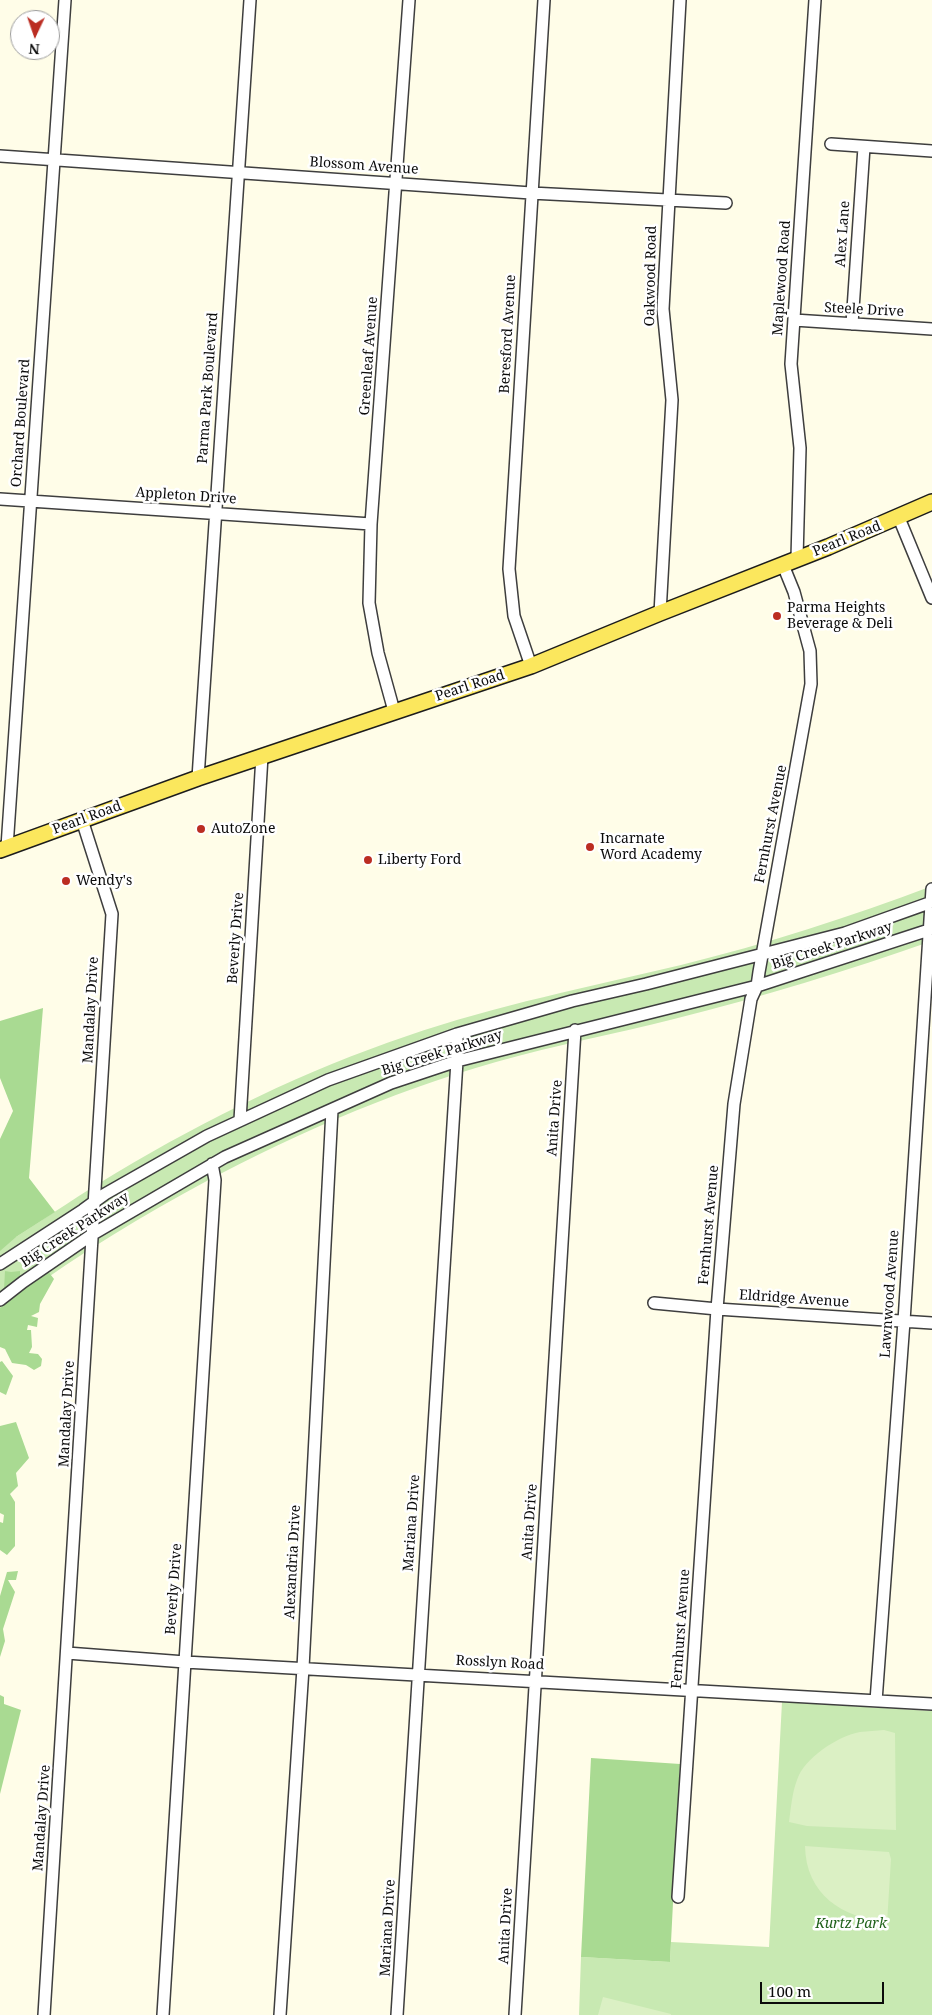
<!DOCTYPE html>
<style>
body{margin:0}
#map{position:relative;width:932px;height:2015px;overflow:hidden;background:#fffde8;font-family:"Noto Serif",serif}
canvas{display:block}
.north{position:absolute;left:10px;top:10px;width:50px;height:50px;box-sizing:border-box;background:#fff;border:1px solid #9d9d9d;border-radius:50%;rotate:183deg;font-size:14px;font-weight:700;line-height:20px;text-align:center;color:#0b0b0b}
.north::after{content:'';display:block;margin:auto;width:18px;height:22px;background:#bb2d22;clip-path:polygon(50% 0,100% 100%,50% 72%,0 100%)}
.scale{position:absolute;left:760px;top:1982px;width:124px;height:22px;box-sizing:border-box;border:2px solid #0b0b0b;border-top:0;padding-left:6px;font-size:15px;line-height:18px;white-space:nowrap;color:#0b0b0b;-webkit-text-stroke:4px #fff;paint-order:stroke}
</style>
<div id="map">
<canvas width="932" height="2015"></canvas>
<div class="north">N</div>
<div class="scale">100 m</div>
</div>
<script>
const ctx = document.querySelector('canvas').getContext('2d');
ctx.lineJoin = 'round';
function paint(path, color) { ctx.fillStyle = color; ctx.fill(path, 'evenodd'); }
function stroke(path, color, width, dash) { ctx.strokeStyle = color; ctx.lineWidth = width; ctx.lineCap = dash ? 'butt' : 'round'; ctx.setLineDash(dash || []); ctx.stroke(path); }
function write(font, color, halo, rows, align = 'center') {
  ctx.font = font + ' "Noto Serif",serif'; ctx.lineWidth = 5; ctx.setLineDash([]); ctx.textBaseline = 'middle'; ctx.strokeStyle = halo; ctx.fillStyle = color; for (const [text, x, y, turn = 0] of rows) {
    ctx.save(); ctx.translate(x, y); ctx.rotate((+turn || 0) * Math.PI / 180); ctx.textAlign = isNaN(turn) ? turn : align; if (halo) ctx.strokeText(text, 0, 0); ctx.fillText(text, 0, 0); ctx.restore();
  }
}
const green = new Path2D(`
 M932,886V941C847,971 762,997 674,1019C615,1034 555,1045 496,1062C387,1093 283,1139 183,1194C120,1229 57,1268 0,1313V1233L16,1237C49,1216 82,1193 116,1173C208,1118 306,1070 407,1036C497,1005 589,987 681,965C766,944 850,917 932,886Z
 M782,1702L932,1711V2015H579L581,1957L670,1962L671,1942L769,1947Z`);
const forest = new Path2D(`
 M43,1008L29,1178L55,1212L16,1237L0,1251V1139L13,1111L0,1078V1021Z
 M47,1270L54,1279L40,1304L39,1312L31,1316L38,1318L37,1327L28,1325L27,1330H31L32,1347L29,1353L38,1354L42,1359L41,1366L34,1370L26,1365L12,1363L5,1349L0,1347V1308L3,1306L0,1296L16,1285L4,1289L5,1271L11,1272L20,1271V1277L25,1282H34L39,1274Z
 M2,1361L13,1376L6,1395L0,1392V1362Z
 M16,1422L29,1458L16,1473L18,1486L10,1494L15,1502V1546L7,1555L0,1550V1522L3,1523L4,1515L0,1513V1426Z
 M18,1571L16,1580H8L15,1592L3,1629L5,1641L0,1657V1596L7,1572Z
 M0,1695L4,1697V1704L21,1710L0,1794Z
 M591,1758L680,1764L670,1962L581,1957Z`);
const pitch = new Path2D(`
 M884,1730L895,1733L896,1830L807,1826L789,1822C791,1808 792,1793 797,1780C804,1758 838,1736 860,1732C868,1731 876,1731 884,1730Z
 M805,1846L889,1852L891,1859L887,1923C842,1917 806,1895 805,1846Z
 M603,1997L671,2014V2015H598Z`);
const minor = new Path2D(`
 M831,144L932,151
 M0,156L531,193L726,203
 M794,320L932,329
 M852,324L864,147
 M0,499L371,524
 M899,518L932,598
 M797,558L800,448L791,364L815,0
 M660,613L672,400L663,309L680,0
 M531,666L514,616L509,569L544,0
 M394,711L378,653L369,603L371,524L409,0
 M198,778L250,0
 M7,847L65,0
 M240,1120L262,756
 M0,1264L83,1210L105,1194L207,1136L328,1080L457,1034L572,1001L646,984L845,933L932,902
 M0,1300L23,1282L93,1234L225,1157L391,1083L457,1061L757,986L932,929
 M654,1303L717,1309L932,1323
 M67,1653L185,1662L932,1704
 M876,1701L904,1321L932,889
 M678,1897L717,1309L734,1104L751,999L757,986L759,972L811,684L810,651L794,592L783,565
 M44,2015L112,914L82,820
 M163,2015L215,1180L212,1164
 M280,2015L303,1668L332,1110
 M397,2015L457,1061V1034
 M515,2015L575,1030`);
const major = new Path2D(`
 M0,850L198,778L531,666L660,613L828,547L932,502`);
const markers = [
 [777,616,5,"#bb2d22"],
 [201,829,5,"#bb2d22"],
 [590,847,5,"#bb2d22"],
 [368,860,5,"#bb2d22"],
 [66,881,5,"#bb2d22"]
];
const streetNames = [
 ["Blossom Avenue",364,166,4],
 ["Alex Lane",843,234,-86],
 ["Oakwood Road",651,276,-89],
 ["Maplewood Road",782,278,-86],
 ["Steele Drive",864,310,3],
 ["Beresford Avenue",508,334,-87],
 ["Greenleaf Avenue",369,356,-86],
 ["Parma Park Boulevard",208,388,-86],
 ["Orchard Boulevard",21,423,-86],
 ["Appleton Drive",186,496,4],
 ["Pearl Road",847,539,-22],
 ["Pearl Road",470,686,-18],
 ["Pearl Road",87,818,-20],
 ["Fernhurst Avenue",771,824,-79],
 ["Beverly Drive",236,938,-86],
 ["Big Creek Parkway",832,946,-18],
 ["Mandalay Drive",91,1010,-87],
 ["Big Creek Parkway",442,1053,-17],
 ["Anita Drive",555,1118,-86],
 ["Fernhurst Avenue",709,1225,-85],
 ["Big Creek Parkway",75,1230,-33],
 ["Lawnwood Avenue",890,1294,-86],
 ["Eldridge Avenue",794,1299,4],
 ["Mandalay Drive",67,1414,-87],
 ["Anita Drive",530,1522,-86],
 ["Mariana Drive",412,1523,-86],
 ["Alexandria Drive",293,1562,-87],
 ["Beverly Drive",174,1589,-86],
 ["Fernhurst Avenue",681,1629,-86],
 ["Rosslyn Road",500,1663,3],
 ["Mandalay Drive",42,1818,-86],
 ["Anita Drive",506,1926,-87],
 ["Mariana Drive",388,1928,-87]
];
const poiNames = [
 ["Parma Heights",787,608],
 ["Beverage & Deli",787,624],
 ["AutoZone",211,829],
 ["Incarnate",600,839],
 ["Word Academy",600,855],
 ["Liberty Ford",378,860],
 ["Wendy's",76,881]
];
const parkNames = [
 ["Kurtz Park",851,1924]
];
paint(green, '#c8e9b2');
paint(forest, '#a9da92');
paint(pitch, '#dbf0c4');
stroke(minor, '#3e3e3e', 14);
stroke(major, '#1c1c1c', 18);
stroke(minor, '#fff', 11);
stroke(major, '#fbe75d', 15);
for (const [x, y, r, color] of markers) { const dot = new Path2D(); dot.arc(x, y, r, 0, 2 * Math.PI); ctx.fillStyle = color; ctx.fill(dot); stroke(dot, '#fff', 2); }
write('14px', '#0b0b0b', '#fff', streetNames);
write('14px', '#0b0b0b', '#fff', poiNames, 'left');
write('italic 14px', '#21621b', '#fff', parkNames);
</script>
